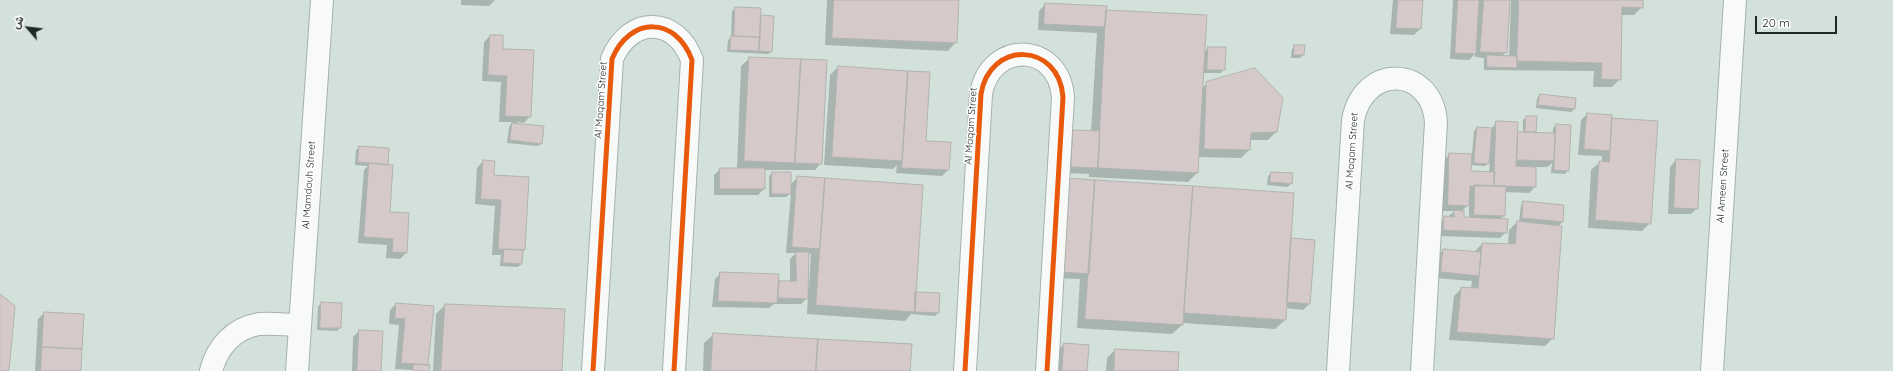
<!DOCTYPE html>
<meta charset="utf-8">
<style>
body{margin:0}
#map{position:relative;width:1893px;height:371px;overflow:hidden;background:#d3e1db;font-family:Quicksand,Vazirmatn,sans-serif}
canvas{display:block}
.north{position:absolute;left:8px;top:8px;width:40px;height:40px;-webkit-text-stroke:3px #fff;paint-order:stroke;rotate:298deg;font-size:11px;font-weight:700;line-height:16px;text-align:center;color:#1d2723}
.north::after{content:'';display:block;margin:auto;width:14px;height:18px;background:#1d2723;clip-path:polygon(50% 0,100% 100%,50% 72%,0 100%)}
.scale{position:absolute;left:1755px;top:16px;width:82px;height:18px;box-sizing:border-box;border:2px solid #1d2723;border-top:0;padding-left:5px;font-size:12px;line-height:14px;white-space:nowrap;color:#1d2723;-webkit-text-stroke:3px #fff;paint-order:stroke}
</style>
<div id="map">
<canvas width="1893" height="371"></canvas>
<div class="north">ش</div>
<div class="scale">20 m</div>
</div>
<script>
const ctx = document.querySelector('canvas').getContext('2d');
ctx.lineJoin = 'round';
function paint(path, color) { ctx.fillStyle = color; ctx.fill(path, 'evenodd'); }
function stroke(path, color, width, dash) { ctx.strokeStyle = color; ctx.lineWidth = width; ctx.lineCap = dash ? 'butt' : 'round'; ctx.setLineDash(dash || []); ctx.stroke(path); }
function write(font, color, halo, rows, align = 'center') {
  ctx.font = font + ' Quicksand,sans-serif'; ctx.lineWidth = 3; ctx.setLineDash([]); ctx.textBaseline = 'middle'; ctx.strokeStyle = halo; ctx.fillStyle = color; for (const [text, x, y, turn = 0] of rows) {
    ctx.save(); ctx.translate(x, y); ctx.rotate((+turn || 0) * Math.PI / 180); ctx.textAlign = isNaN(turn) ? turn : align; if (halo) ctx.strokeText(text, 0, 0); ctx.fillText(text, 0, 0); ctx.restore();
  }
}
const shadow = new Path2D(`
 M461,0H495L489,6L461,5Z
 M827,0H958L956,42L948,51L825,45Z
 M1393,0H1422L1420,29L1414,35L1390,34Z
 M1453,0H1509L1506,52L1502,56H1509L1511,0H1642V7L1634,15H1621L1620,79L1612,87H1593L1594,71L1484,70V58L1475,57V54L1469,60L1450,59Z
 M1045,4L1105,11L1204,52L1208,48L1224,69L1221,73H1203L1202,88L1207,83L1276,132L1268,140H1250L1249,150L1241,158L1198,157L1197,173L1188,182L1089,177V174L1065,173L1067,137L1073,131L1091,132L1097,33L1038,30L1039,11Z
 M736,8L759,16L773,17L771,51L768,54L727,52L728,40L731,37L732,11Z
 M490,36L502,50L530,116L524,123L517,122V124L542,143L538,146L507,143L509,127L513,122H499L501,82L482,81L484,42Z
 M1295,46L1303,55L1300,58H1291L1292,49Z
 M750,58L821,163L815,170H764V189L758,195H714V175L720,169H737L741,66Z
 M838,67L929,73L925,142L948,170L942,176L896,173L897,165L893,169L824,165L830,75Z
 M1540,95L1575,99L1574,109L1571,112L1536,108L1537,98Z
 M1587,114L1611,119L1657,122L1650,223L1642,231L1588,228L1591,170L1600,162H1602V156L1578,155L1581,120Z
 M1526,117H1536L1535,133L1553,134V128L1556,125L1568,170L1565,174L1551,173L1552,163L1547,167H1535V187L1529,193L1504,192V216L1500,219L1506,232L1500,238L1437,236L1438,224L1455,211H1442L1444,160L1450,154L1472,155L1474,131L1477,128L1491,129L1497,122L1517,133H1523V120ZM1490,162L1489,173L1470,172V165L1485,166ZM1469,204V218H1463L1461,212Z
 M360,147L387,166L389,213L406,253L400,259L386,258L387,245L358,243L364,170L368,166L355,165L356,150Z
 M1676,160L1697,208L1691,214H1668L1670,167Z
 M483,161L493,176L524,250L522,252L521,264L518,267L500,266L501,255H492L495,206L475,204L477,168Z
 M772,173L790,185L798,177L915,293L938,313L935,316L911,314L905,321L807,314L808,297L801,304H774L769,308L712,307L715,279L721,273L790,282V259L796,253H786L791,193L786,197H769V176ZM808,254H811L809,288H807Z
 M1271,173L1291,183L1288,187L1267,185L1268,176Z
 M1096,181L1293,194L1290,241L1309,304L1303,310L1285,308V320L1275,329L1182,323V325L1172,334L1077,328L1080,279L1055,278Z
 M1524,202L1563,206L1562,222L1558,227L1553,338L1545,346L1449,340L1454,296L1462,288H1471L1472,281L1435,278L1437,256L1443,250L1474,252L1482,244L1508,245L1509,230L1517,222H1519L1521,205Z
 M322,303L341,304L340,328L337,331L317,330L318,306Z
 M396,304L432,307L427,366L428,371L395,369L399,325L389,324L390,310Z
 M445,305L561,371H433L436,314Z
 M44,313L80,371H35L38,319Z
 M359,331L380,371H352L353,337Z
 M714,334L909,371H703L704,343Z
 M1064,344L1086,371H1057L1058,350Z
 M1115,350L1177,371H1106L1107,358Z`);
const building = new Path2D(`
 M834,0H959L957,43L832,38Z
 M1398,0H1423L1421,29L1396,28Z
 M1458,0H1479L1476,54L1455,53Z
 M1484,0H1510L1507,53L1480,52Z
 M1519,0H1643V8L1622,7L1621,80L1601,79L1602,63L1517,61Z
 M1045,3L1107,6L1105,27L1044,24Z
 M735,7L761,8L760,37L734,36Z
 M1106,10L1207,15L1198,173L1098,168Z
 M761,15L774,16L772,52L759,51Z
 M490,35H503V49L534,50L531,117L505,116L507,76L488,75Z
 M731,36L760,37L759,51L730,50Z
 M1294,45H1305L1304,55H1294Z
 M1208,47H1226L1225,70H1207Z
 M1487,55L1517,56V68L1487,67Z
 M749,57L801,59L795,163L744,161Z
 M801,59L827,60L822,164L795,163Z
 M838,66L908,71L902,161L832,157Z
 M1255,68L1283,98L1277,132L1251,133L1250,150L1204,149L1206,82Z
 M908,71L930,72L926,141L951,142L949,170L902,168Z
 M1540,94L1576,98L1575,109L1538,105Z
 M1587,113L1612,115L1610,151L1584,149Z
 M1526,116H1537L1536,132H1525Z
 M1612,118L1658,121L1651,224L1595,220L1599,161L1609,162Z
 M1496,121L1518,122L1516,166L1536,167V187L1494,186Z
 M512,123L544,126L542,144L510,140Z
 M1556,124L1571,125L1569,171L1554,170Z
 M1477,127L1492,128L1489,164L1474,163Z
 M1073,130L1100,131L1098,168L1071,167Z
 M1518,132L1555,133L1554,161L1517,160Z
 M359,146L389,148L388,165L358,162Z
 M1449,153L1472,154L1471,171L1495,172L1494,186H1470L1469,206L1448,205Z
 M1676,159L1700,160L1698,209L1674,208Z
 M483,160L495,161L494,175L529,177L525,250L498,249L501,200L481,199Z
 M369,163L393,165L390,212L409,213L407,253L392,252L393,239L364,237Z
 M720,168H765V189H720Z
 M772,172H791V194H772Z
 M1271,172L1293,173L1292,184L1270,182Z
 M797,176L825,178L820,249L792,247Z
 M825,178L923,185L915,312L816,305Z
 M1067,178L1095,180L1089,274L1061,272Z
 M1095,180L1193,186L1183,325L1085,319Z
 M1475,185L1506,186L1505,216L1474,215Z
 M1193,186L1294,193L1286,320L1184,313Z
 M1523,201L1564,205L1563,222L1522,218Z
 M1454,210L1464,211V217L1508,219L1507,233L1443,230L1444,216L1454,217Z
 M1517,221L1562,226L1554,339L1457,332L1461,287L1478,288L1482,243L1515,244Z
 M1291,238L1315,240L1310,304L1287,302Z
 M504,249L523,250L522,264L503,263Z
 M1443,249L1481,252L1479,276L1441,272Z
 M796,252H809L808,299L778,298L779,281H796Z
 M720,272L779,274L777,303L718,301Z
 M915,292L940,293L939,313L915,312Z
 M0,294L15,306L9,371H0Z
 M321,302L342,303L341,328H320Z
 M396,303L434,306L428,365L401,363L405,319L395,318Z
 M445,304L565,309L562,371H441Z
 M44,312L84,314L82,349L42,347Z
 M359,330L383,331L381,371H357Z
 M713,333L818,339L816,371H711Z
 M818,339L912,344L910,371H816Z
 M1064,343L1089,345L1087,371H1062Z
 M42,347L82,349L81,371H41Z
 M1115,349L1179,352L1178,371H1114Z
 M414,364L430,365L429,371H413Z`);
const minor = new Path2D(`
 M211,371C217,347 234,328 259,324C272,323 287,325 300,325
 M297,371L322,0
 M593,371L612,59C630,16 676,16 692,60L674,371
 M965,371L981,94C990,40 1059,42 1063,97L1047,371
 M1338,371L1353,120C1364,63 1432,66 1436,122L1422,371
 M1712,371L1735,0`);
const cycleway = new Path2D(`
 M593,371L612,59C630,16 676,16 692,60L674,371
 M965,371L981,94C990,40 1059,42 1063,97L1047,371`);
const streetNames = [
 ["Al Maqam Street",601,100,-86],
 ["Al Maqam Street",971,126,-86],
 ["Al Maqam Street",1352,151,-86],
 ["Al Mamdouh Street",309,185,-86],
 ["Al Ameen Street",1723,186,-86]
];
paint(shadow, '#0003');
paint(building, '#d5c9c9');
stroke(building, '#b1b3b1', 1);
stroke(minor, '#a6b1ac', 24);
stroke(minor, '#f8fafa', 22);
stroke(cycleway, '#e8590c', 5);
write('10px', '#1d2723', '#fff', streetNames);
</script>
